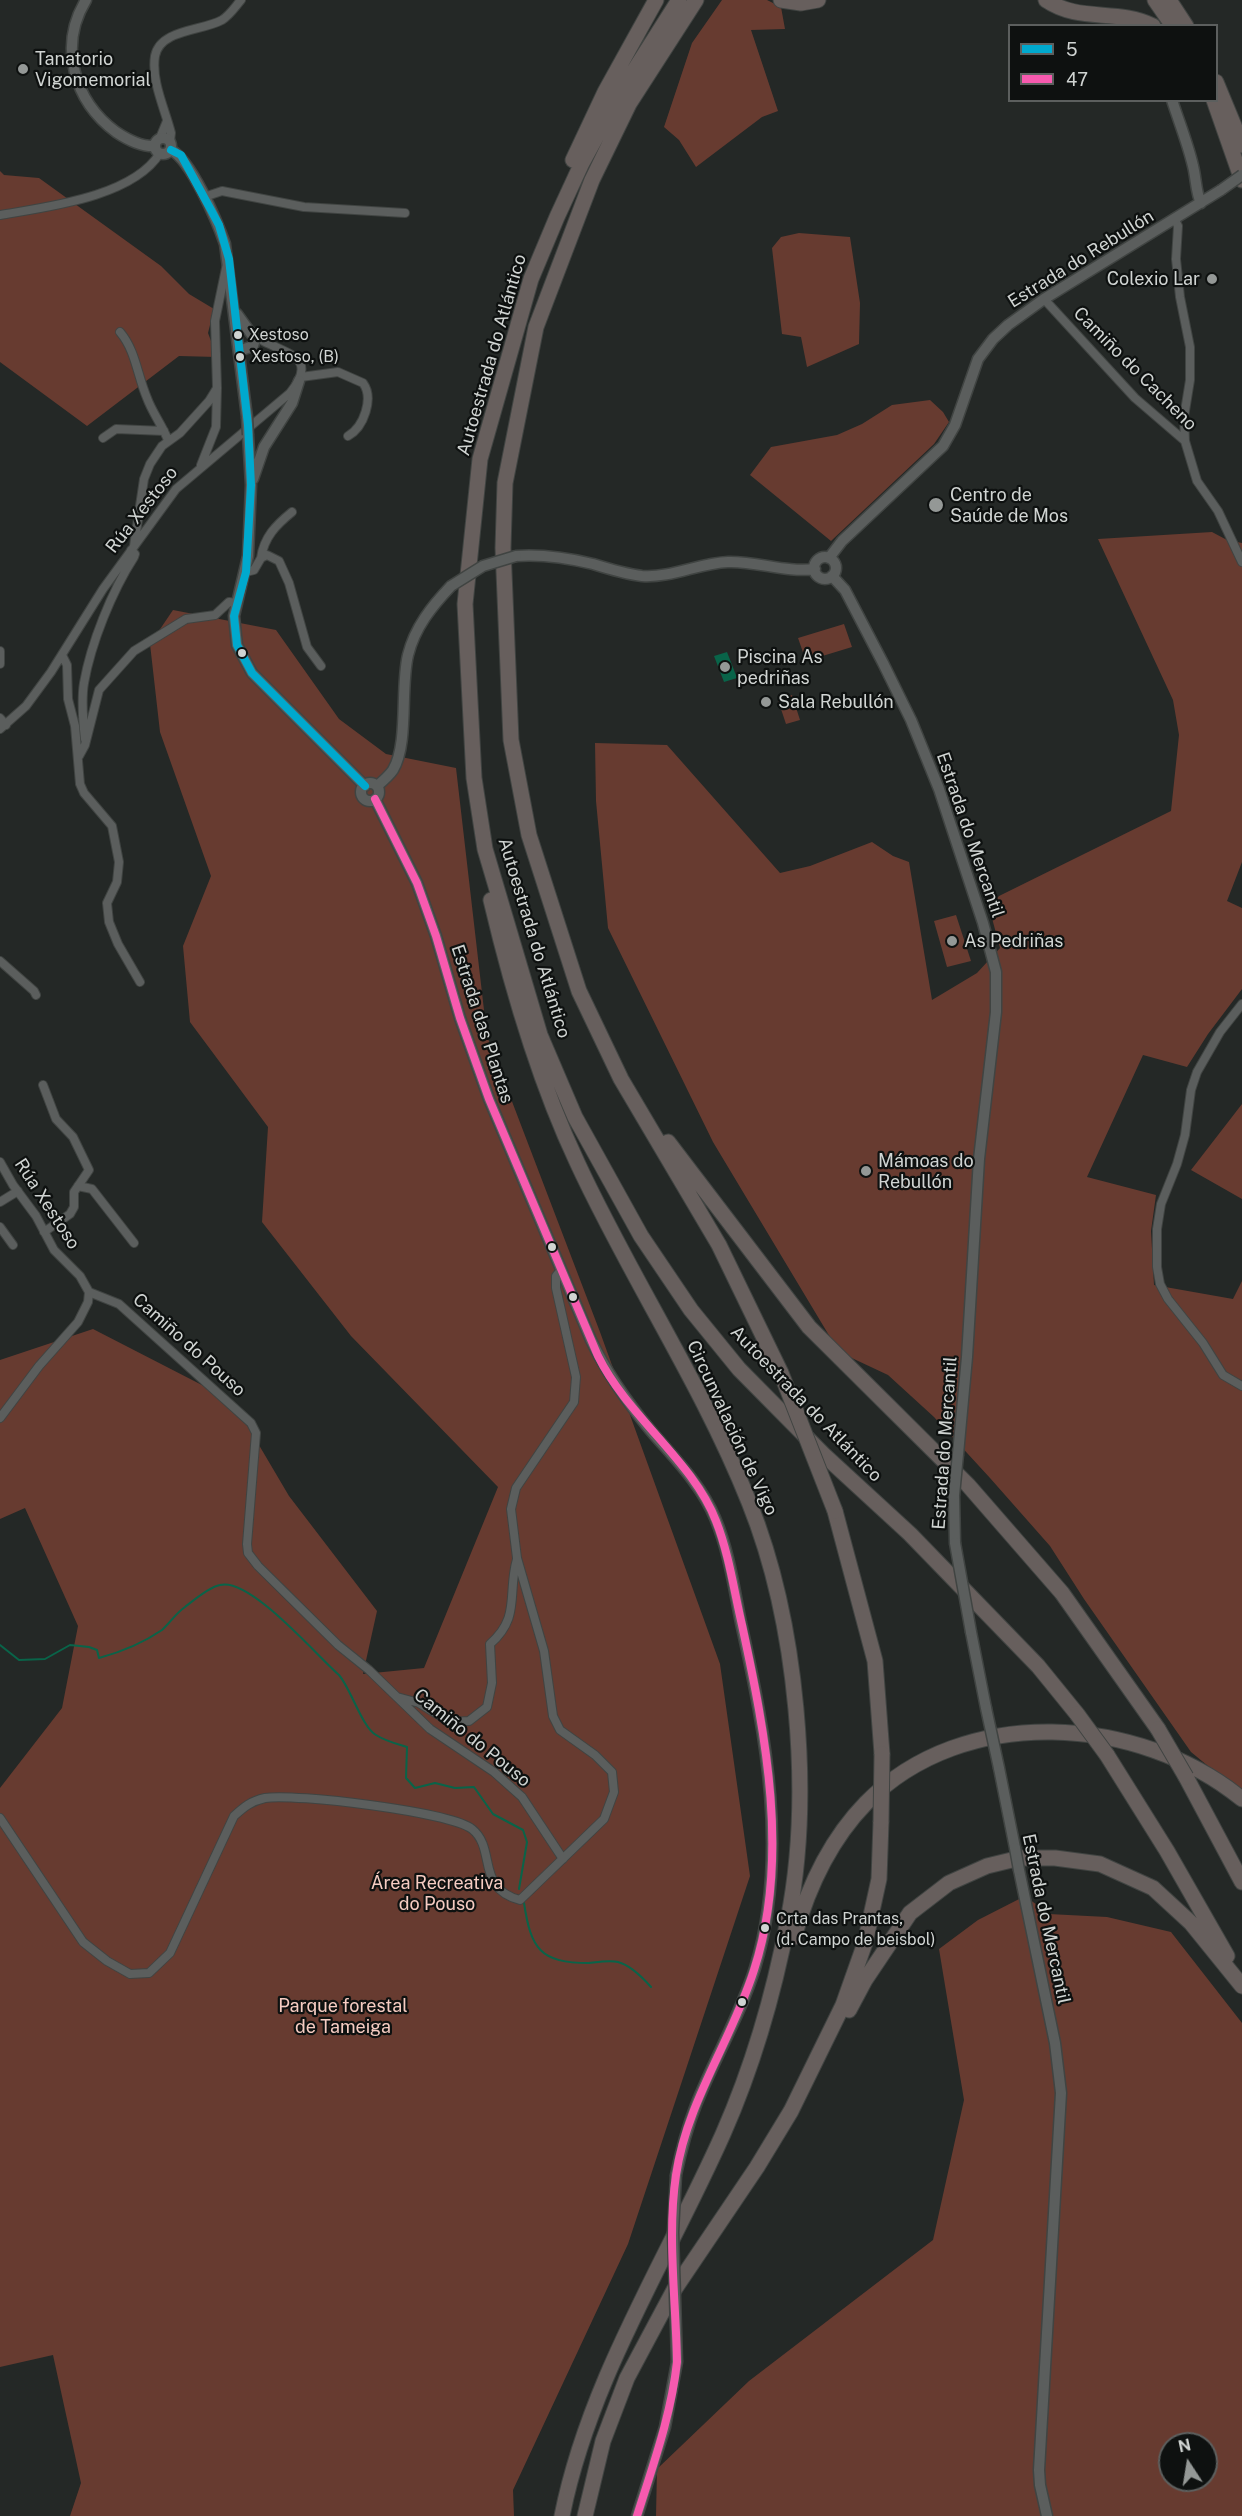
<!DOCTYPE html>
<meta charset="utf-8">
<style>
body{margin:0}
#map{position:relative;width:1242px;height:2516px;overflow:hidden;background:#242826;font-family:"Public Sans",sans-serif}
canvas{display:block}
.legend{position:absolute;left:1008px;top:24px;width:210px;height:78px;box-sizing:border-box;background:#0e1110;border:2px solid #5c5f5e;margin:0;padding:8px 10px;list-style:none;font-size:18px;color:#d0d4d2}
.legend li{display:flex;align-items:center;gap:12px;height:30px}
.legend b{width:30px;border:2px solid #5c5f5e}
.north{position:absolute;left:1158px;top:2432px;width:60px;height:60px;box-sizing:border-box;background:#0e1110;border:2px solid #5c5f5e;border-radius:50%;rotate:348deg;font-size:16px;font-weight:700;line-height:24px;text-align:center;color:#d0d4d2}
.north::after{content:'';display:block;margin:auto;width:21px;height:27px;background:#949896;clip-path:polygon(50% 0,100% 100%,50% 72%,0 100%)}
</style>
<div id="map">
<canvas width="1242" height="2516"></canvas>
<ul class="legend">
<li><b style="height:8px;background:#00a9ce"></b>5</li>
<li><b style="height:8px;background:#f75aaf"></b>47</li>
</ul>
<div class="north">N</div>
</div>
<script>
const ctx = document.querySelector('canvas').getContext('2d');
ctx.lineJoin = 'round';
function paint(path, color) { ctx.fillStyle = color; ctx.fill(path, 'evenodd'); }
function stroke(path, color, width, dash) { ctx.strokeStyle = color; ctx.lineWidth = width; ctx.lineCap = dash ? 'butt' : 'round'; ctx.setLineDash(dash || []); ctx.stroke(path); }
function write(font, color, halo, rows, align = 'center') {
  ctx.font = font + ' "Public Sans",sans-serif'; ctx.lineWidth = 4.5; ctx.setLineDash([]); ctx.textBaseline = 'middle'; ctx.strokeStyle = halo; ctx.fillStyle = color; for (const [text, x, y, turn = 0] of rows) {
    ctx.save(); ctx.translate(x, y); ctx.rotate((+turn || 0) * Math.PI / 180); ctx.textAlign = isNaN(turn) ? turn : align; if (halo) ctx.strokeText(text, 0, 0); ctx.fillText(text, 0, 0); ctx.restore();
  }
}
const green = new Path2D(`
 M722,0H767L781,7L785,29L751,30L778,111L762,117L696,167L679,140L664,127L692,43Z
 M0,171L4,175L39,178L161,266L189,294L214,309L208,333L217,357L179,356L87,426L0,362Z
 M799,233L850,237L860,303L859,344L807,367L801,337L782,334L772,248L781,237Z
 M930,400L943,412L949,422L934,444L831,541L750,475L771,447L837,435L862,424L892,405Z
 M1212,532L1227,540L1242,543V862L1227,901L1242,908V989L1208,1034L1187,1067L1143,1055L1087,1177L1156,1195L1151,1231L1154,1285L1233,1299L1242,1281V1794L1191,1752L1084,1599L1050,1546L990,1478L934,1417L888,1375L839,1352L713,1142L608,928L596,801L595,743L667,745L780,873L810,866L872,842L893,856L909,862L932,1000L977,973L1000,948L989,907L999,896L1171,811L1179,735L1173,700L1098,539Z
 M173,610L276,630L339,719L386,754L456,768L487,1036L600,1332L720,1664L750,1876L628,2244L513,2490L514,2516H70L81,2483L53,2355L0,2367V1788L62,1708L78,1626L25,1508L0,1519V1360L93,1329L233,1401L289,1496L377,1611L363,1674L424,1668L498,1487L351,1336L262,1222L268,1127L190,1022L183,946L211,876L160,732L150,644Z
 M844,624L852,647L806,661L798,638Z
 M792,695L800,720L786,724L778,700Z
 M956,915L971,961L947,967L934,921Z
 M1242,1104V1199L1191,1170Z
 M1025,1896L1049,1914L1107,1917L1171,1932L1242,2023V2516H656L657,2469L749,2381L933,2240L964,2100L939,1949L978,1920ZM1170,2444H1206V2480H1170Z`);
const water = new Path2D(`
 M727,652L737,678L724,682L714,656Z`);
const stream = new Path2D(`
 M0,1645L19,1660L45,1659L70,1645L89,1647L97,1650L99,1658C121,1652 143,1643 162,1630C170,1623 176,1613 185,1607C194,1600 209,1587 220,1585C250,1577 316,1655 339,1675C351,1689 362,1727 376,1735C385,1741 397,1744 407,1747L406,1778L415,1788L435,1783L455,1788L474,1787L493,1814L523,1830L527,1842L519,1889
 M524,1903C531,1949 540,1963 589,1963C598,1962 610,1960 618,1962C630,1965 643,1978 651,1987`);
const minor = new Path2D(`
 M160,138L167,121
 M170,141L171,133C165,109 151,81 155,56C160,29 203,31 222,20C230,15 235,7 241,0
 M204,197L222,191L304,207L405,213
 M0,215C46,207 133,197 160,153
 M1175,220L1178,226L1176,259L1180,297L1190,347V380L1184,417L1185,441
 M1044,299L1135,398L1185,441L1197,481L1218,511L1242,562
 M120,332C136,351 137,375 147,398C152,412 162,425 168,440
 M301,377L338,372L363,383C374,398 364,427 348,436
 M103,438L116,429L164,431
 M201,465L216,427L217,388
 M134,546L144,479L150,464L162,446L180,433L209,401L217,388L215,321L226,268
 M261,558C264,537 276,525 292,512
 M246,572L254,570L261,558L267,555L279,561L289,583L307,647L321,666
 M0,651V664
 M62,655L67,665L68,699L75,726L80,784L84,793L112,826L119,862L117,882L107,903L109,922L118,944L140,982
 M0,718L6,725
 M0,729L26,706L51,672L103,589L176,489L290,393C316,360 294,356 267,343C262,341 257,336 252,332
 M85,739C83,721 81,701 84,683C91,643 112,591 134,557L135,554L131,550
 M79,756L85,745L99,690L134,651L186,619L215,615L229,602L237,603
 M0,961L34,991L36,995
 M1242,1004L1220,1032L1197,1072L1191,1090L1185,1135L1177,1164L1161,1204L1157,1229V1267L1160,1284L1168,1299L1203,1343L1223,1375L1242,1386
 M43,1085L56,1119L73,1137L89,1170L74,1192V1207L70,1214L44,1232
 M0,1162L13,1185L36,1216L54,1250L80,1276L89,1292L88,1302L78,1322L39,1366L0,1418
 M78,1186L92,1189L134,1243
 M0,1202L18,1191
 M0,1227L13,1245
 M89,1292L119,1304L251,1423L256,1433L247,1544L248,1553L258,1566L338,1645L369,1670L430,1729L494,1772L522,1797L563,1859
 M397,1697L419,1703L450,1722L469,1721L487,1707L492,1683L490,1644C521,1617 507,1594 517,1559
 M0,1818L83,1942L107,1961L130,1974L149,1973L170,1953L234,1816C244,1807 251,1801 265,1798C294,1793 451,1812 472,1829C497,1849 475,1888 520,1900L604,1819L614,1792L612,1772L595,1755L560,1730L553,1716L544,1651L517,1558L511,1509L516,1488L574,1402L576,1377L556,1288V1276L561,1270`);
const tertiary = new Path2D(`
 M86,0C58,46 74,101 116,132C128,140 141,147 155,146
 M1172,100C1179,122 1188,144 1193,166C1196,177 1196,194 1201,203
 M155 146a8 8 0 1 1 16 0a8 8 0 1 1-16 0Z
 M171,150C191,160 217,221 225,244L247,417
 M237,314L255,339L253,346L239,351
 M248,435L251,485L248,556L234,616L237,645L252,673L365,786
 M253,479L264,447L292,403L299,381
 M516,556C543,554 568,558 593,564C609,569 626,574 642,576C672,578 699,563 728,562C757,561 786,573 815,569
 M814 568a11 11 0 1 1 22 0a11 11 0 1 1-22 0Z
 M829,558L842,541L943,446L955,425L978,359L993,339L1008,325L1044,299L1221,190
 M832,576L845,590L883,663L911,720L939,789L983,923L996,972V1012L979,1159L967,1357L958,1454
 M361 792a9 9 0 1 1 18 0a9 9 0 1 1-18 0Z
 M377,786C383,781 389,776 393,770C409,743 400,688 408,655C415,627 432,606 451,586
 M375,799L417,883L436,936L460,1018L489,1099L591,1340C607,1374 627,1402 651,1431C674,1458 701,1484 715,1518C729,1551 734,1588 741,1623C766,1735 789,1856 755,1968C740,2016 714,2059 696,2105C687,2128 681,2151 676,2175
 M954,1495L955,1543
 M971,1632L986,1708
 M999,1768L1015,1848
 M1019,1870L1055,2043L1061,2093L1039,2470L1040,2485L1047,2516
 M637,2516L665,2427L677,2362`);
const motorway = new Path2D(`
 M679,0L623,88L581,165L557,217L531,279L480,459L465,604L474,778L485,849L540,1035L575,1117L641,1236L691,1310L739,1369L823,1454L910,1534L1038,1666L1077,1714
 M696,0L629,104L592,180L536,327L505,483L503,548L511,740L529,835L579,991L621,1079L719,1245L781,1373
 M781,0L801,3L818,0
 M1046,0C1080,23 1116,8 1153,26
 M1155,0L1173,26
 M1169,0L1186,26
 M1216,82L1242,145
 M1214,100L1242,180
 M573,160L605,92L656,0
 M491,900C512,989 538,1079 577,1162C630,1277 702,1384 749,1502C797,1621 813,1794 788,1920C774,1993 753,2066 723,2134C667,2260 589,2380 562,2516
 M668,1142L809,1327L968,1485L1062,1593L1158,1729
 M835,1511L875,1661L882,1754
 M1107,1755L1167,1851L1227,1956
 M1186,1777L1242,1882
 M794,1937C808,1887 829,1841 866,1803C964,1703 1139,1715 1242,1799
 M849,2010L865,1980L910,1913L949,1883L987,1866L1020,1858H1055L1100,1864L1153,1888L1191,1923L1242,1986
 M585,2516L603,2441L627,2378L674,2290L757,2167L791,2111L843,2005L865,1943L879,1879L881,1822`);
const tertiaryBridge = new Path2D(`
 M1221,190L1242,175
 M247,417L248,435
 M451,586L483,566L516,556
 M954,1495L958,1454
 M955,1543L971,1632
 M986,1708L999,1768
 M1015,1848L1019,1870
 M676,2175L673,2232L677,2362`);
const motorwayBridge = new Path2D(`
 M781,1373L835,1511
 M1077,1714L1107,1755
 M1158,1729L1186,1777
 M881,1822L882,1754`);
const bus1 = new Path2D(`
 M171,150L181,155L211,210L219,225L229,259L248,425L251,485L246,572L234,616L237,645L252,673L365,786`);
const bus2 = new Path2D(`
 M375,799L417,883L436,936L460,1018L489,1099L598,1356C628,1417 693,1461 716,1521C729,1554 734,1591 742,1625C766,1736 790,1859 754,1970C732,2040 687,2101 676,2175C667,2235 676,2301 677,2362C671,2416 653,2465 637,2516`);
const markers = [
 [23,69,6,"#949896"],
 [1212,279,6,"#949896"],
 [238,335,5,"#d0d4d2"],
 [240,357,5,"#d0d4d2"],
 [936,505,8,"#949896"],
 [242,653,5,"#d0d4d2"],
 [725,667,6,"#949896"],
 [766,702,6,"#949896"],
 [952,941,6,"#949896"],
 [866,1171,6,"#949896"],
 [552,1247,5,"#d0d4d2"],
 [573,1297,5,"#d0d4d2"],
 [765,1928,5,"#d0d4d2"],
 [742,2002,5,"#d0d4d2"]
];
const busNames = [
 ["Xestoso",249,335],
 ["Xestoso, (B)",251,357],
 ["Crta das Prantas,",776,1919],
 ["(d. Campo de beisbol)",776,1940]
];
const poiNames = [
 ["Tanatorio",35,59],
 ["Vigomemorial",35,80],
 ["Colexio Lar",1200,279,"right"],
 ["Centro de",950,495],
 ["Saúde de Mos",950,516],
 ["Piscina As",737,657],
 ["pedriñas",737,678],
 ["Sala Rebullón",778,702],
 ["As Pedriñas",964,941],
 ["Mámoas do",878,1161],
 ["Rebullón",878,1182]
];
const streetNames = [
 ["Estrada do Rebullón",1081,259,-32],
 ["Autoestrada do Atlántico",492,355,-74],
 ["Camiño do Cacheno",1135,369,45],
 ["Rúa Xestoso",142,510,-52],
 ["Estrada do Mercantil",970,835,71],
 ["Autoestrada do Atlántico",534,938,73],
 ["Estrada das Plantas",482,1024,72],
 ["Rúa Xestoso",47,1204,57],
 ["Camiño do Pouso",189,1345,42],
 ["Autoestrada do Atlántico",806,1404,46],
 ["Circunvalación de Vigo",732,1428,65],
 ["Estrada do Mercantil",945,1443,-86],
 ["Camiño do Pouso",472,1738,39],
 ["Estrada do Mercantil",1046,1919,78]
];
const parkNames = [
 ["Área Recreativa",437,1883],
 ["do Pouso",437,1904],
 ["Parque forestal",343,2006],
 ["de Tameiga",343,2027]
];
paint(green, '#673b30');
paint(water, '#096449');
stroke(stream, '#096449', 2);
stroke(minor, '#404442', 10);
stroke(tertiary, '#404442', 13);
stroke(motorway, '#404442', 17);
stroke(minor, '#5b5e5d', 8);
stroke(tertiary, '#5b5e5d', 10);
stroke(motorway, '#675f5d', 15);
stroke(tertiaryBridge, '#404442', 13, []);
stroke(motorwayBridge, '#404442', 17, []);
stroke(tertiaryBridge, '#5b5e5d', 10);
stroke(motorwayBridge, '#675f5d', 15);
stroke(bus1, '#00a9ce', 8);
stroke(bus2, '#f75aaf', 8);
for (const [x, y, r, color] of markers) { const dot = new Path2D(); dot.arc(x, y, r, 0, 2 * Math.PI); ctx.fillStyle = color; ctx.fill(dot); stroke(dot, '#0e1110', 2); }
write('16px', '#d0d4d2', '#0e1110', busNames, 'left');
write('18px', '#d0d4d2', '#0e1110', poiNames, 'left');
write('18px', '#d0d4d2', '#0e1110', streetNames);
write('18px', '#f6ccc2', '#0e1110', parkNames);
</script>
